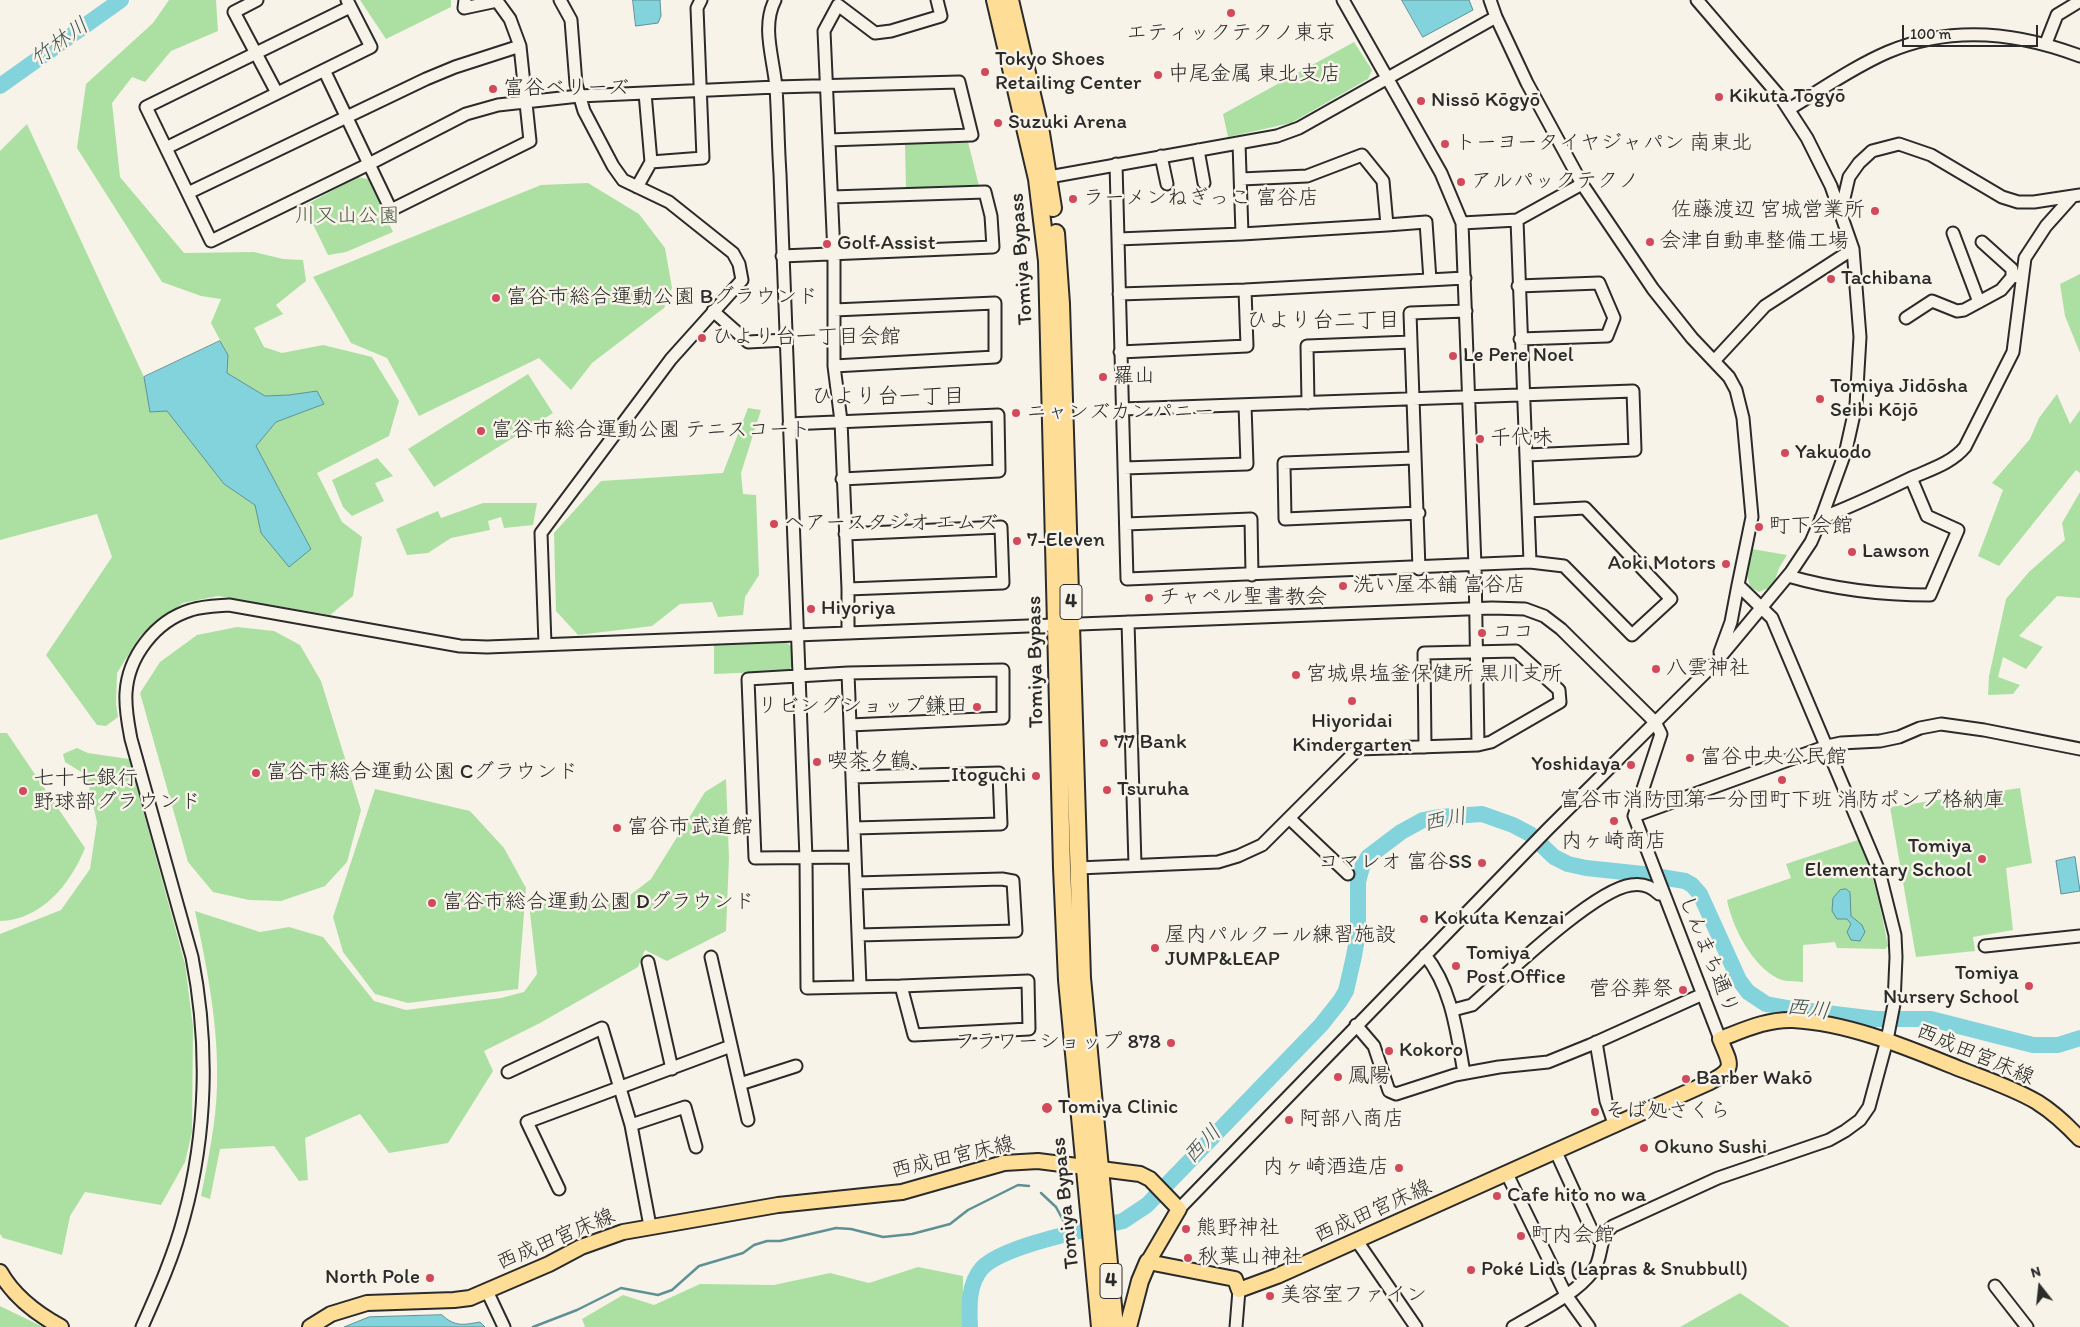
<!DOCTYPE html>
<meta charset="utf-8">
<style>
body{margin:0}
#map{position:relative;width:2080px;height:1327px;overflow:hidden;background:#f7f3e8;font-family:Itim,sans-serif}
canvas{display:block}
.north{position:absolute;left:2015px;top:1262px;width:50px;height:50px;-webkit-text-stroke:4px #f7f3e8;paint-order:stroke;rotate:344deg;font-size:14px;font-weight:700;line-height:20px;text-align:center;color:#2b2b2b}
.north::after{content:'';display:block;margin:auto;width:18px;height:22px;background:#2b2b2b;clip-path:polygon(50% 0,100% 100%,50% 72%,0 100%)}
.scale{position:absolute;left:1902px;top:25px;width:136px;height:22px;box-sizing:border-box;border:2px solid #2b2b2b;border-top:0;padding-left:6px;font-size:15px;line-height:18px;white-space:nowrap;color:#2b2b2b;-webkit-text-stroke:4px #f7f3e8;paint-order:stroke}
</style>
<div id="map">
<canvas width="2080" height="1327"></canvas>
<div class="north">N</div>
<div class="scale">100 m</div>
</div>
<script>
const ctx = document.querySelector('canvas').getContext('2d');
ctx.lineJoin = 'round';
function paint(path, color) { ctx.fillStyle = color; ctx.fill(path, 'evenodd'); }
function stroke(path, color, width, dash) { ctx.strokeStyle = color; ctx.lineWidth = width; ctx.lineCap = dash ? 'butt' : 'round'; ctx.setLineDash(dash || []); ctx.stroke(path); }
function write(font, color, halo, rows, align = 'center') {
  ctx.font = font + ' Itim,"Klee One",sans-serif'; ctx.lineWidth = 5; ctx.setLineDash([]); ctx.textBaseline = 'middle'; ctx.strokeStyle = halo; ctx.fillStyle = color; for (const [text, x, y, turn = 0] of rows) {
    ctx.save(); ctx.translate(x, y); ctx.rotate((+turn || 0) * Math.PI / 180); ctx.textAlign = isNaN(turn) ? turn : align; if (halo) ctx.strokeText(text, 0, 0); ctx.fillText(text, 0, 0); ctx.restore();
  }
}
const green = new Path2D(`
 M169,0H216L218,31L171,51L145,82L132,77L112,103L120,177L184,253L254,252L283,259L303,260L306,281L276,305L283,314L254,328L264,347L282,353L323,345L372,357L399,401L389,436L317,473L342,522L362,537L353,596L330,615L218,596L183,603L140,636L117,673L116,704L118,717L106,726L97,725L46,655L112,557L97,514L0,540V151L27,124L144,377L150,412L167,410L224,484L255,505L261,533L311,549L256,446L276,422L324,404L316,391L289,395L265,396L227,373L228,355L211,323L221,299L201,296L162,282L77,148L86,84L153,23Z
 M360,0H451V7L386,39Z
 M1354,42L1372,70L1368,79L1291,123L1228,137L1223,114Z
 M968,142L979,186L906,189L905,144Z
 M357,177L368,179L393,232L346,252L328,255L304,206Z
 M588,183L639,214L665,248L672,288L664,308L592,363L571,390L539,358L419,416L387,358L351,343L313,277L541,185Z
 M2080,274V353L2065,316L2060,284Z
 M528,374L553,413L434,487L408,449Z
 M2057,394L2070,424L2080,410V473L2076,470L1999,566L1978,556L2003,490L1992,483L2030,439L2039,418Z
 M748,408L761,410L741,473L743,494L756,495L759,575L745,597L743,615L718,617L712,602L680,604L652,626L578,635L556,611L554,533L601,481L723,473Z
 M377,458L393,476L375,483L384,501L352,516L343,507L332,480Z
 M2080,492V598L2057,596L2019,636L2043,647L2026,669L2003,657L1998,677L2020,685L2013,694L1988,695L1989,676L2006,599L2029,572L2065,540L2062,523Z
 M483,503H537L533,525L504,528L501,517L488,521L490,530L451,538L428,553L407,555L396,529L438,511L441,518Z
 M1752,549L1787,555L1779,568L1773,586L1759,592L1750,587L1747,575Z
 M237,627L274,631L300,645L321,681L361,810L347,862L325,886L281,901L249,900L213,892L188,862L140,693L160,662L197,635Z
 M786,642L792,647L793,665L788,671L714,674V644Z
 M0,733H7L85,848C71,883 42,920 0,921Z
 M77,748L88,753L129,759L185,964L193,1027L192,1132L185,1162L161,1205L85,1192L70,1216L62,1255L3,1238L0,1234V934L61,910L90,869L97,822L86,775L65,762L63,754Z
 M726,779L729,858L726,931L667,961L645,950L638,967L540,1023L484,1051L493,1071L448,1143L389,1153L360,1114L305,1138L308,1180L299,1181L274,1146L220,1149L210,1199L201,1196C208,1160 216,1123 217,1086C219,1027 207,968 195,911L260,932L289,927L323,937L374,1001L406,1010L501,998L524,992L537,974L529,904L621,902L651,879L705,792Z
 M2020,788L2032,863L2006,868L2013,930L1973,937L1975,951L1916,957L1890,807Z
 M375,789L470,811L504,848L526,888L518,989L408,1003L375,994L343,952L333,917Z
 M1858,840C1874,874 1881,909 1888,946L1885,949L1837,948L1835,942L1803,945V982C1795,981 1784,982 1777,978C1752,965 1732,927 1727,900L1791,878L1786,864Z
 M918,1267L963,1276V1327H585L582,1319L623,1295L654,1305L700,1284L774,1285L830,1273L869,1283Z
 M1740,1293L1790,1327H1801H1680Z
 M0,1306L43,1327H0Z`);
const water = new Path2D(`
 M633,0H660L661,16L658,23L636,26Z
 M1402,0H1469L1473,10L1423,37Z
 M220,341L228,355L227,373L265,396L289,395L317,391L324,404L276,422L256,446L311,549L289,567L261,533L255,505L224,484L167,411L150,412L144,377Z
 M2075,857L2080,891L2061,894L2056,861Z
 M1846,889L1850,892L1851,916L1862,925L1865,932L1860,941L1851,940L1847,932L1851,924L1847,919H1837L1832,911L1833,898L1840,890Z
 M442,1315C455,1327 463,1325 480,1322L485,1327H344L369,1317Z`);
const stream = new Path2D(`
 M1041,1193L1056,1207L1071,1235
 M533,1327L577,1310L621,1288L658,1295L672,1290L699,1266L743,1253L754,1245L767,1241H780L836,1228L851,1229L883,1237L912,1234L950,1224L968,1210L1018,1185L1029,1186`);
const river = new Path2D(`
 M0,86L121,0
 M970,1327C969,1307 968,1284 982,1268C1004,1245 1090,1229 1123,1221L1147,1205L1321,1025L1340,1001L1346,991L1354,956L1358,933V882L1362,867L1368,857L1401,832L1423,820L1439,817L1482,814L1513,825L1530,834L1554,857L1568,864L1586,868L1643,874L1685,881L1692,885L1700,894L1739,980L1748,992L1766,1004L1793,1009L1876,1019H1931L2033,1045H2058L2080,1038`);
const minor = new Path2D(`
 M257,0L234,12L277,93
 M775,0C761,27 774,60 776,88C778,117 778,145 780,174L806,858L807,988L901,986
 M1490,0L1496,17L1527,83L1582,184L1653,289L1692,338L1729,377L1736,390L1743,418L1752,517L1738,585L1772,618L1879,871L1895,935L1896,957L1894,1004L1887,1040L1869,1107L1860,1120L1845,1131L1829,1140L1718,1178L1613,1226C1597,1238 1604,1257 1593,1271C1574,1296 1539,1311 1513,1327
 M350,7L146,107L211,241L369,164L466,114L498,105L579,96L776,87L959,82L972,135L829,140
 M2046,43L2057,15L2080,1
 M324,70L391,210L530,141L520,46L510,19L497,1L464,8L465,0
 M1789,109C1821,90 1853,67 1888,52C1951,25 2017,32 2080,56
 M166,148L371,47L347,0
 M1198,150L1204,183
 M1161,156L1167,184
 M651,162L703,158L697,8L701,0
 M1116,164L1127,579L1530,562L1564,566L1632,635L1671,599L1585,508L1528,511
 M1049,177L1277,136L1299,128L1496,17
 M1241,179L1307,176L1362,155L1383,181L1387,225L1242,234
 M637,187L651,162L645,93
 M188,193L426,79L455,67L520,46
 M1841,211L1849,177L1859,163L1872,151L1899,144L1931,155L2002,197L2018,202H2034L2080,195
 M1517,220L1530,562
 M1462,223L1517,220L1582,184
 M1387,225L1426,222L1430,280
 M1953,233L1979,302
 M1118,239L1242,234L1239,143
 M1982,242L2012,269V277
 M782,256L993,247L991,216L985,192L832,197
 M1518,286L1599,283L1614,318L1607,336L1520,339
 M1245,290L1465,278
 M1119,294L1245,290L1247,346L1120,352
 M834,310L995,303V357L834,366
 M713,311L748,342L786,340
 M1906,318L1932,301L1957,311L1964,310L2001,290L2012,277L2022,275
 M1411,342L1410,313L1466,311
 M1714,361L1765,306L1853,249
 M1308,403L1307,346L1411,342L1419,569
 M1122,409L1633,391L1635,450L1527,455
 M789,424L998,415L999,471L842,479
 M1414,458L1284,463L1285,519L1419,513
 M1124,468L1247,464L1245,405
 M1821,518C1851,507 1880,493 1909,479C1928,470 1951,464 1965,447L2013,352L2025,258L2046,226L2071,198
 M1126,524L1251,519L1252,575
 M845,534L1001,527L1003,583L848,589L841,421L834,366V254L824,31L838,5L875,33L891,31L941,16L937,0
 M1788,576C1833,589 1883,595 1930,595L1958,530L1927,516L1911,478
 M848,589V633
 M1128,622L1135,865
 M545,644L541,533L671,359L742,280L739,264L733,253L669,202L623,180L613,166L584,111L576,84L571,20L560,0
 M1720,652L1731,622L1738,585
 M848,673L860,986
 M850,725L1003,718V670L848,673L748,679L755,858L855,857
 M1425,747L1424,653L1516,651L1559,690L1560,702L1491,742L1478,745
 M852,777L999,773L1001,824L854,828
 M1634,816L1827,746L1841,743L1880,741L1899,737L1920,728L1941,724L1984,730L2080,749
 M1289,818L1348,874
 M1078,868L1218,862L1238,856L1262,845L1358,749L1478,745L1475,566L1462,223L1441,173L1343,0
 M856,883L1002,879L1013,881L1016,931L858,935
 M1985,946L2080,936
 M1425,955C1452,988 1457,1034 1464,1073
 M711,957L748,1120
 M648,962L672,1069
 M1028,981L1029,1029L914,1035L901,986Z
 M1453,1010L1472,1005C1504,977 1593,890 1631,885C1642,883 1652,887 1659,894L1663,893
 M1356,1025L1374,1046L1389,1091L1396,1094L1455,1075L1499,1067L1548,1062L1590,1045L1703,994
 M1596,1042L1606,1101L1615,1126
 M508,1072L602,1028L631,1125L650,1226
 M740,1084L796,1066
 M631,1125L685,1107L696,1147
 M1556,1152L1593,1233L1601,1242
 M1507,1174L1566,1295L1589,1327
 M559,1189L527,1122L731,1046
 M1179,1209L1548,829L1717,661L1791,572L1811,542L1821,519L1846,450L1856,405L1860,337L1853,249L1831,186L1807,138L1781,98L1697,0
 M1357,1241L1416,1327
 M1995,1286L2027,1327
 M487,1291L504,1327
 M142,1327C158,1291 174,1255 184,1217C207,1133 209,1043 192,957L131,739C128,723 125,709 126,693C128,657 155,621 191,610C203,606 215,606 229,605L460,646L487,647L1492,608L1525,609L1544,616L1561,629L1655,722L1661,734L1634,816L1720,1039
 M1236,1327L1239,1290`);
const major = new Path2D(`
 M0,1272C14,1297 37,1314 61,1327
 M310,1327L331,1314L367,1303L454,1300L470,1298L549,1264L581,1247L623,1232L778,1205L902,1192L1004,1163L1038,1161L1140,1174L1150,1179L1179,1209L1148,1262L1235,1279L1239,1290L1277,1276L1710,1082C1737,1068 1730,1064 1720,1039C1744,1030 1767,1019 1793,1020C1850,1023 1908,1048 1960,1069C1986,1079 2013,1088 2037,1102C2053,1112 2067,1125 2080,1139`);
const highway = new Path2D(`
 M995,0L1037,179L1047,261L1062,868L1067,980L1100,1327
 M1010,0L1041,133L1053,208
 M1056,233L1061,304L1082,978L1115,1327
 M1128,1327L1140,1281L1148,1262`);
const markers = [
 [1231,13,5,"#d1495b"],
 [985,72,5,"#d1495b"],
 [1158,75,5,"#d1495b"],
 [493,89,5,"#d1495b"],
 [1719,97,5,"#d1495b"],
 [1421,101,5,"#d1495b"],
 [998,123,5,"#d1495b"],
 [1445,144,5,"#d1495b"],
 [1461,182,5,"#d1495b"],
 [1073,199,5,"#d1495b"],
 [1875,211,5,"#d1495b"],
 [1650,242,5,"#d1495b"],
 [827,244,5,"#d1495b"],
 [1831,279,5,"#d1495b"],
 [496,298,5,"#d1495b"],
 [702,338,5,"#d1495b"],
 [1453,356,5,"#d1495b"],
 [1103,377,5,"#d1495b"],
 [1820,399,5,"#d1495b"],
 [1016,413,5,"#d1495b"],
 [481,431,5,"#d1495b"],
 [1480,439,5,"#d1495b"],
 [1785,453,5,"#d1495b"],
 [774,524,5,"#d1495b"],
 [1759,527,5,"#d1495b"],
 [1017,541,5,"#d1495b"],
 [1852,552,5,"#d1495b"],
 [1726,564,5,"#d1495b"],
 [1343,586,5,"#d1495b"],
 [1149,598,5,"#d1495b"],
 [811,609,5,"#d1495b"],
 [1482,633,5,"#d1495b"],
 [1656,669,5,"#d1495b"],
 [1296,675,5,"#d1495b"],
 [1352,701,5,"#d1495b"],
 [977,707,5,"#d1495b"],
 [1104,743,5,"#d1495b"],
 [1690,758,5,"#d1495b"],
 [817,762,5,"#d1495b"],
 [1631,765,5,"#d1495b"],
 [256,773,5,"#d1495b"],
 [1036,776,5,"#d1495b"],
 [1782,780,5,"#d1495b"],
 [1107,790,5,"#d1495b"],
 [23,791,5,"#d1495b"],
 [1614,821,5,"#d1495b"],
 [617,828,5,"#d1495b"],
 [1982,859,5,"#d1495b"],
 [1482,863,5,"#d1495b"],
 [432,903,5,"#d1495b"],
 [1424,919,5,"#d1495b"],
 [1155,948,5,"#d1495b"],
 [1456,966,5,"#d1495b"],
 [2029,986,5,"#d1495b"],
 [1683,990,5,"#d1495b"],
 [1171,1043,5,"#d1495b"],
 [1389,1051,5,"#d1495b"],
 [1338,1077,5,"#d1495b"],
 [1686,1079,5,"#d1495b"],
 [1047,1108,6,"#d1495b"],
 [1595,1112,5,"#d1495b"],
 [1289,1120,5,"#d1495b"],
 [1644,1148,5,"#d1495b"],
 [1399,1168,5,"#d1495b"],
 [1497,1196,5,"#d1495b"],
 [1186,1229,5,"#d1495b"],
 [1521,1236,5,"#d1495b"],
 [1188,1258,5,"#d1495b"],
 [1471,1270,5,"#d1495b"],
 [430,1278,5,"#d1495b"],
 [1270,1296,5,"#d1495b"]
];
const shields = [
 [1071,602,22],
 [1111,1281,22]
];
const shieldNames = [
 ["4",1071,602],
 ["4",1111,1281]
];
const poiNames = [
 ["エティックテクノ東京",1231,34,"center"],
 ["Tokyo Shoes",995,60],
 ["Retailing Center",995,84],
 ["中尾金属 東北支店",1168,75],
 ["富谷ベリーズ",503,89],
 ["Kikuta Tōgyō",1729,97],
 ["Nissō Kōgyō",1431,101],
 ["Suzuki Arena",1008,123],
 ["トーヨータイヤジャパン 南東北",1455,144],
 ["アルパックテクノ",1471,182],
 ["ラーメンねぎっこ 富谷店",1083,199],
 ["佐藤渡辺 宮城営業所",1865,211,"right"],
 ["会津自動車整備工場",1660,242],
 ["Golf Assist",837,244],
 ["Tachibana",1841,279],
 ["富谷市総合運動公園 Bグラウンド",506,298],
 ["ひより台一丁目会館",712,338],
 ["Le Pere Noel",1463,356],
 ["羅山",1113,377],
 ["Tomiya Jidōsha",1830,387],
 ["Seibi Kōjō",1830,411],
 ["ニャンズカンパニー",1026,413],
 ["富谷市総合運動公園 テニスコート",491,431],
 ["千代味",1490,439],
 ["Yakuodo",1795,453],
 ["ヘアースタジオ エムズ",784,524],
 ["町下会館",1769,527],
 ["7-Eleven",1027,541],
 ["Lawson",1862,552],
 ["Aoki Motors",1716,564,"right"],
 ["洗い屋本舗 富谷店",1353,586],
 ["チャペル聖書教会",1159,598],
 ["Hiyoriya",821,609],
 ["ココ",1492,633],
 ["八雲神社",1666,669],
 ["宮城県塩釜保健所 黒川支所",1306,675],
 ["リビングショップ鎌田",967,707,"right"],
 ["Hiyoridai",1352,722,"center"],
 ["Kindergarten",1352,746,"center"],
 ["77 Bank",1114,743],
 ["富谷中央公民館",1700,758],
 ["喫茶夕鶴、",827,762],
 ["Yoshidaya",1621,765,"right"],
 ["富谷市総合運動公園 Cグラウンド",266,773],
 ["Itoguchi",1026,776,"right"],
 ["七十七銀行",33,779],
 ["野球部グラウンド",33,803],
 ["Tsuruha",1117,790],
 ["富谷市消防団第一分団町下班 消防ポンプ格納庫",1782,801,"center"],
 ["富谷市武道館",627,828],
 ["内ヶ崎商店",1614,842,"center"],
 ["Tomiya",1972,847,"right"],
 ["Elementary School",1972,871,"right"],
 ["コマレオ 富谷SS",1472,863,"right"],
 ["富谷市総合運動公園 Dグラウンド",442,903],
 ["Kokuta Kenzai",1434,919],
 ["屋内パルクール練習施設",1165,936],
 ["JUMP&LEAP",1165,960],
 ["Tomiya",1466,954],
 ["Post Office",1466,978],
 ["Tomiya",2019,974,"right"],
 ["Nursery School",2019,998,"right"],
 ["菅谷葬祭",1673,990,"right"],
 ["フラワーショップ 878",1161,1043,"right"],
 ["Kokoro",1399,1051],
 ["鳳陽",1348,1077],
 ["Barber Wakō",1696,1079],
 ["Tomiya Clinic",1058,1108],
 ["そば処さくら",1605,1112],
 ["阿部八商店",1299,1120],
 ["Okuno Sushi",1654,1148],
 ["内ヶ崎酒造店",1389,1168,"right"],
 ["Cafe hito no wa",1507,1196],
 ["熊野神社",1196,1229],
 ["町内会館",1531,1236],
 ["秋葉山神社",1198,1258],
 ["Poké Lids (Lapras & Snubbull)",1481,1270],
 ["North Pole",420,1278,"right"],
 ["美容室ファイン",1280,1296]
];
const parkNames = [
 ["川又山公園",347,217]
];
const streetNames = [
 ["Tomiya Bypass",1022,259,-94],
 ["Tomiya Bypass",1036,662,-91],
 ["しんまち通り",1708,955,68],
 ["西成田宮床線",1975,1055,23],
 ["西成田宮床線",953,1158,-13],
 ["Tomiya Bypass",1066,1203,-96],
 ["西成田宮床線",1373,1212,-24],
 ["西成田宮床線",556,1240,-23]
];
const waterNames = [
 ["竹林川",60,43,-36],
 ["西川",1445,821,-11],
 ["西川",1808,1010,7],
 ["西川",1203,1145,-46]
];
const neighbourhoodNames = [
 ["ひより台二丁目",1323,321],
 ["ひより台一丁目",888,397]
];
paint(green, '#ace0a2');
paint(water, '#82d3dc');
stroke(water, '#5f9095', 1);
stroke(stream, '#5f9095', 2.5);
stroke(river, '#82d3dc', 16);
stroke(minor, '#2b2b2b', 15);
stroke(major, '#2b2b2b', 18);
stroke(highway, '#2b2b2b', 20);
stroke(minor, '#f7f3e8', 11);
stroke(major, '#fedd96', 14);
stroke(highway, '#fedd96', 16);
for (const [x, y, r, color] of markers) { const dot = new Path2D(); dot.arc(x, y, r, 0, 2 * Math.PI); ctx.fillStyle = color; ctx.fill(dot); stroke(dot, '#f7f3e8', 2); }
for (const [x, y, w] of shields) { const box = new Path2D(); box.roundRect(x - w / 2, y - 17.5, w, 35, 4); ctx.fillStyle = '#f7f3e8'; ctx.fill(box); stroke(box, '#2b2b2b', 1); }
write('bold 20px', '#2b2b2b', null, shieldNames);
write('21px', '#2b2b2b', '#f7f3e8', poiNames, 'left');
write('21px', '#4b5849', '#f7f3e8', parkNames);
write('21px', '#2b2b2b', '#f7f3e8', streetNames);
write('italic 22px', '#415557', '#f7f3e8', waterNames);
write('22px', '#2b2b2b', '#f7f3e8', neighbourhoodNames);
</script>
